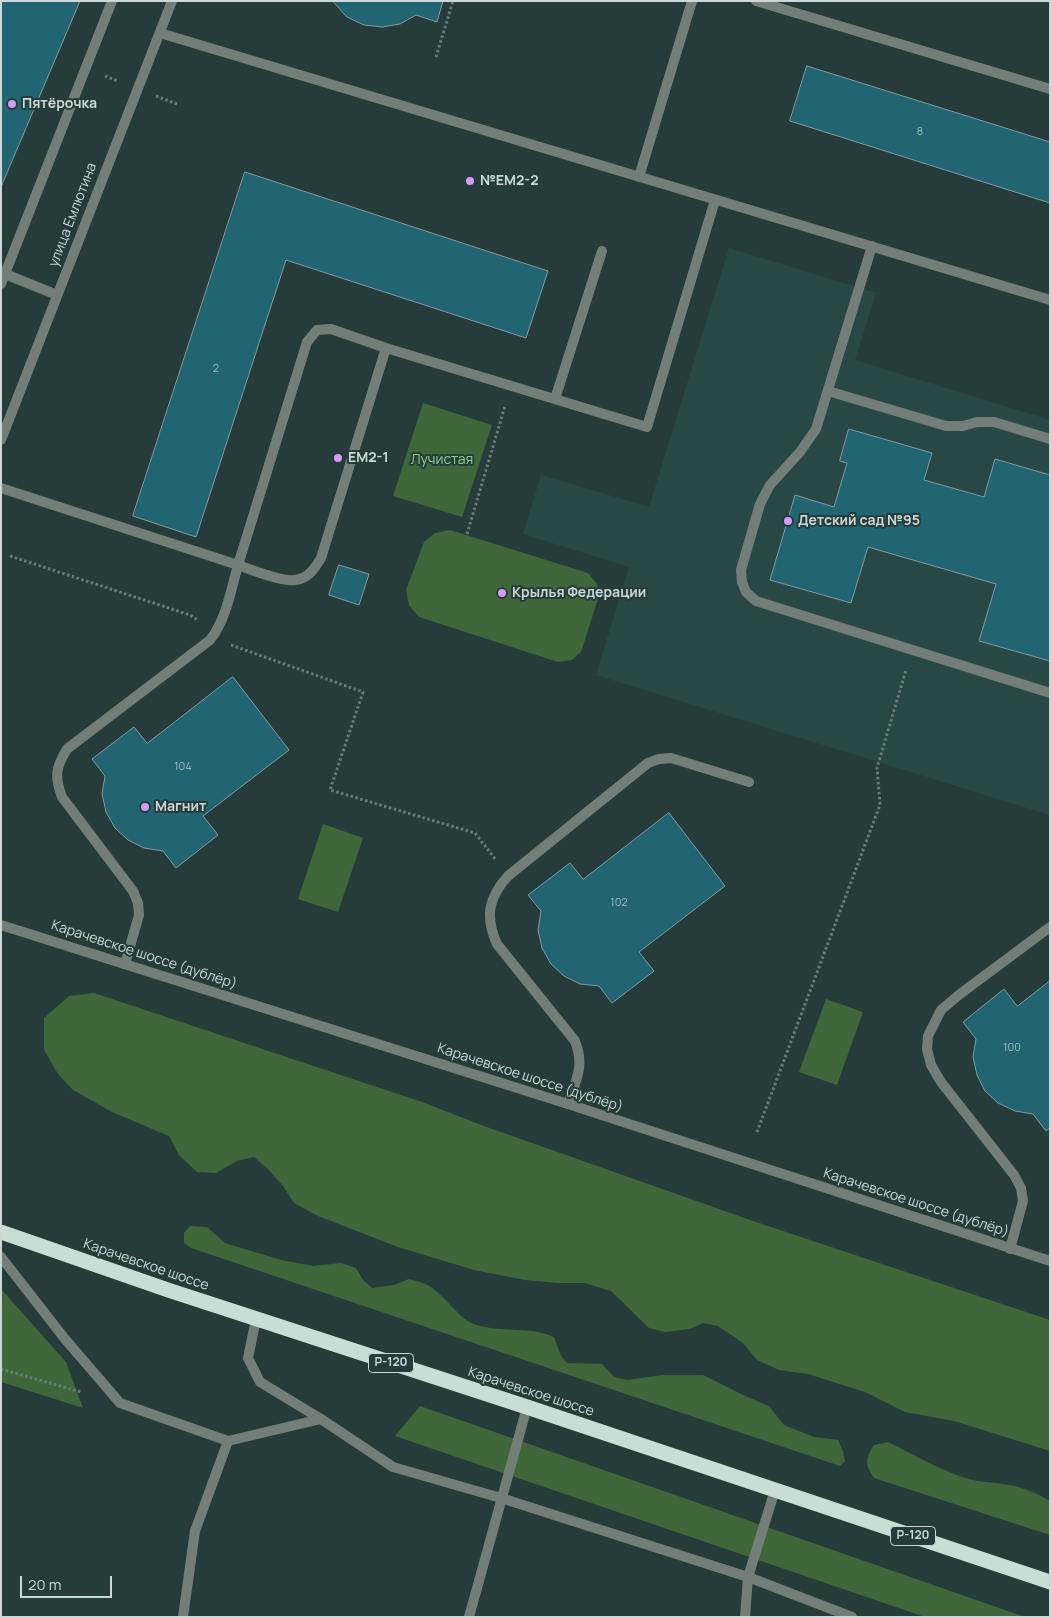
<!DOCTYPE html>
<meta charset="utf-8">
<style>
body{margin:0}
#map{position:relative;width:1051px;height:1618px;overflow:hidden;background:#263c3a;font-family:Manrope,sans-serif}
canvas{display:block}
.frame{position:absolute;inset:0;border:2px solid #cbd8d7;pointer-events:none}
.scale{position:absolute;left:20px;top:1576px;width:92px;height:22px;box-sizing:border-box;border:2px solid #cbd8d7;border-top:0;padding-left:6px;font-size:15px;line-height:18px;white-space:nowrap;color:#cbd8d7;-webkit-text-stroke:4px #263c3a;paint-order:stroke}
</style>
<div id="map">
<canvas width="1051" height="1618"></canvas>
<div class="frame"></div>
<div class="scale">20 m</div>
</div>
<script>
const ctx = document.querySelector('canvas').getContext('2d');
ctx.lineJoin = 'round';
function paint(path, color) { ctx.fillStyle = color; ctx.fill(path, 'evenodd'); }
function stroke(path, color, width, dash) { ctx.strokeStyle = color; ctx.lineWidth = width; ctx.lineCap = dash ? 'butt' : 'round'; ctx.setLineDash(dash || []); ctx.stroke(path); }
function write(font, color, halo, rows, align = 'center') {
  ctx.font = font + ' Manrope,sans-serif'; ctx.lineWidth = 4; ctx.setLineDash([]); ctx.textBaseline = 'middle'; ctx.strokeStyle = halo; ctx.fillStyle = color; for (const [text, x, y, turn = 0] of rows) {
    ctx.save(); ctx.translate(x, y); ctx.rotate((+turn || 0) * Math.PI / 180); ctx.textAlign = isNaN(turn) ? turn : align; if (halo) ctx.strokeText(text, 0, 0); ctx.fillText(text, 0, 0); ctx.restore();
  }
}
const built = new Path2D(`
 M729,248L876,293L855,360L1050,420V815L596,675L629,567L523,534L541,475L649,507Z`);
const green = new Path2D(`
 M423,403L492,425L462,517L393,496Z
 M450,530L588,573L597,584L599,596L581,652L572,660L558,662L419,617L409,605L406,590L424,542L435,533Z
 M323,824L363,838L338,912L298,899Z
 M94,993L422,1102L484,1126L753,1221L1050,1320V1451L954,1421L905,1412L865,1392L808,1374L779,1370L757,1360L743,1343L718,1326L703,1323L690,1329L665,1332L649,1328L611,1291L585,1283H558L525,1280L474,1270L398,1247L318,1216L294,1203L283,1186L268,1169L254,1157L237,1161L216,1173L197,1172L179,1155L169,1136L112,1112L73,1090L58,1074L44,1050V1018L69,996Z
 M826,999L863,1012L837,1085L799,1072Z
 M190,1226L207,1227L225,1243L281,1260L313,1266L341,1263L356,1268L363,1280L372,1288L394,1285L409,1279C416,1281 425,1283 431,1287C443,1295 460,1318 471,1323C498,1334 528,1325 554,1337L561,1356L567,1363L602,1364L614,1377L627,1380L663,1375H703L743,1395L769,1406L784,1425L814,1437L838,1440L843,1451L845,1461L840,1466L191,1248L184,1243V1233Z
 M1,1289L66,1362L83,1408L1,1382Z
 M420,1406L1025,1617H925L395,1436Z
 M888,1442C913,1454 938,1469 965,1478C978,1482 990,1482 1003,1484C1020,1486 1035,1492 1050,1501V1535L874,1478C865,1464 865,1459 874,1445Z`);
const building = new Path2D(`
 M1,1H80L1,187Z
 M333,1H443L437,22L416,15L400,24L382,27L364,25L347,17Z
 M807,66L1050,142V203L790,121Z
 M245,172L548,271L526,338L286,260L196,537L133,516Z
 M849,429L932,453L924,480L984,497L995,459L1050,475V661L979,641L996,584L868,547L851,603L770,580L795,495L834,507L847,463L840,461Z
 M339,565L369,574L359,605L329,595Z
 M233,677L289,750L203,816L218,835L176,868L163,851L144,848L128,840L115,828L106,812L102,794L105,776L92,759L134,727L147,743Z
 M669,813L725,886L639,952L654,971L612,1003L599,986L580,984L564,976L551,964L542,948L538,930L541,911L528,895L570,863L583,879Z
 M1050,981V1128L1046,1131L1033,1114L1015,1111L998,1103L985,1091L977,1075L973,1057L976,1039L963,1022L1004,989L1017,1006Z`);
const path = new Path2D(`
 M436,57L453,1
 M105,76L118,81
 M156,96L177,104
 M467,534L505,406
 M10,556L190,615L198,620
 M231,645L363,692L330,790L475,833L496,860
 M757,1132L880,805L877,768L906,670
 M1,1369L81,1392`);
const lane = new Path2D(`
 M756,1L1050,89
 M639,177L692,1
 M872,246L816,429L800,452L770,485L760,504L741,570L742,582L746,592L756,601L1050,693
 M5,274L57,295
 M1,284L112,1
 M828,391L946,426H963L977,422H994L1050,439
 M555,399L602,251
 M1,488L238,565L307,342L317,330L331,329L386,348L647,427L715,200
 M125,964L139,915L138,903L133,891L62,797C54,776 56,767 67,749L210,640C226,620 231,590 238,565C252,570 282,582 295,580C308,579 315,568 321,558L386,348
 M568,1104C576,1079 585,1067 575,1041L497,944C485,917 488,898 508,876L648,763L659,759L671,758L749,782
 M1010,1249L1023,1201L1021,1188L1014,1175L941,1082L931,1065L927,1049L928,1036L941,1010L960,994L1050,927
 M1,1257L65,1339L120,1403L228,1441
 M256,1319L248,1358L260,1382L321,1419L393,1467L501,1498L748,1577L852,1617
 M183,1617L195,1531L228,1441L321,1419
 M469,1617L527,1407
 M745,1617L748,1577L775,1490`);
const street = new Path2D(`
 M160,33L1050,300
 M1,440L172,1
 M1,925L568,1104L1050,1261`);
const highway = new Path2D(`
 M1,1232L168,1290L527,1407L1050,1582`);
const markers = [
 [12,104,5,"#d59bfa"],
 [470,181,5,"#d59bfa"],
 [338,458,5,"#d59bfa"],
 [788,521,5,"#d59bfa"],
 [502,593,5,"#d59bfa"],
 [145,807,5,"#d59bfa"]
];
const numberNames = [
 ["8",920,132],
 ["2",216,369],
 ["104",183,767],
 ["102",619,903],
 ["100",1012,1048]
];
const shields = [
 [391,1363,45],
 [913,1536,45]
];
const shieldNames = [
 ["Р-120",391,1363],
 ["Р-120",913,1536]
];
const poiNames = [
 ["Пятёрочка",22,104],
 ["№ЕМ2-2",480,181],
 ["ЕМ2-1",348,458],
 ["Детский сад №95",798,521],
 ["Крылья Федерации",512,593],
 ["Магнит",155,807]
];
const streetNames = [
 ["улица Емлютина",73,215,-69],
 ["Карачевское шоссе (дублёр)",144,955,18],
 ["Карачевское шоссе (дублёр)",530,1078,18],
 ["Карачевское шоссе (дублёр)",916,1203,18],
 ["Карачевское шоссе",146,1265,19],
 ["Карачевское шоссе",531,1392,18]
];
const parkNames = [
 ["Лучистая",442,460]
];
paint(built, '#284846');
paint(green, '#3f6739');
paint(building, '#216573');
stroke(building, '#839ba0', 1);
stroke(path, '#697b7a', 3, [2.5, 2.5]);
stroke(lane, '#747e79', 10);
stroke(street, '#747e79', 10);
stroke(highway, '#c8ded4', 15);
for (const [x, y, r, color] of markers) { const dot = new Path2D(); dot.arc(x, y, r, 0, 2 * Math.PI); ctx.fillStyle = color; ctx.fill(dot); stroke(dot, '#263c3a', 2); }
write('11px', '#a0bbbe', null, numberNames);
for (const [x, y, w] of shields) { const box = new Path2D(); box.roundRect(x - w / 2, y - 9.5, w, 19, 4); ctx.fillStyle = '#263c3a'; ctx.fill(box); stroke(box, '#cbd8d7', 1); }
write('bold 12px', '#cbd8d7', null, shieldNames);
write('bold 14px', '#cbd8d7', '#263c3a', poiNames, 'left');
write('14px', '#cbd8d7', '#263c3a', streetNames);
write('14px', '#93d28a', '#263c3a', parkNames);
</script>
